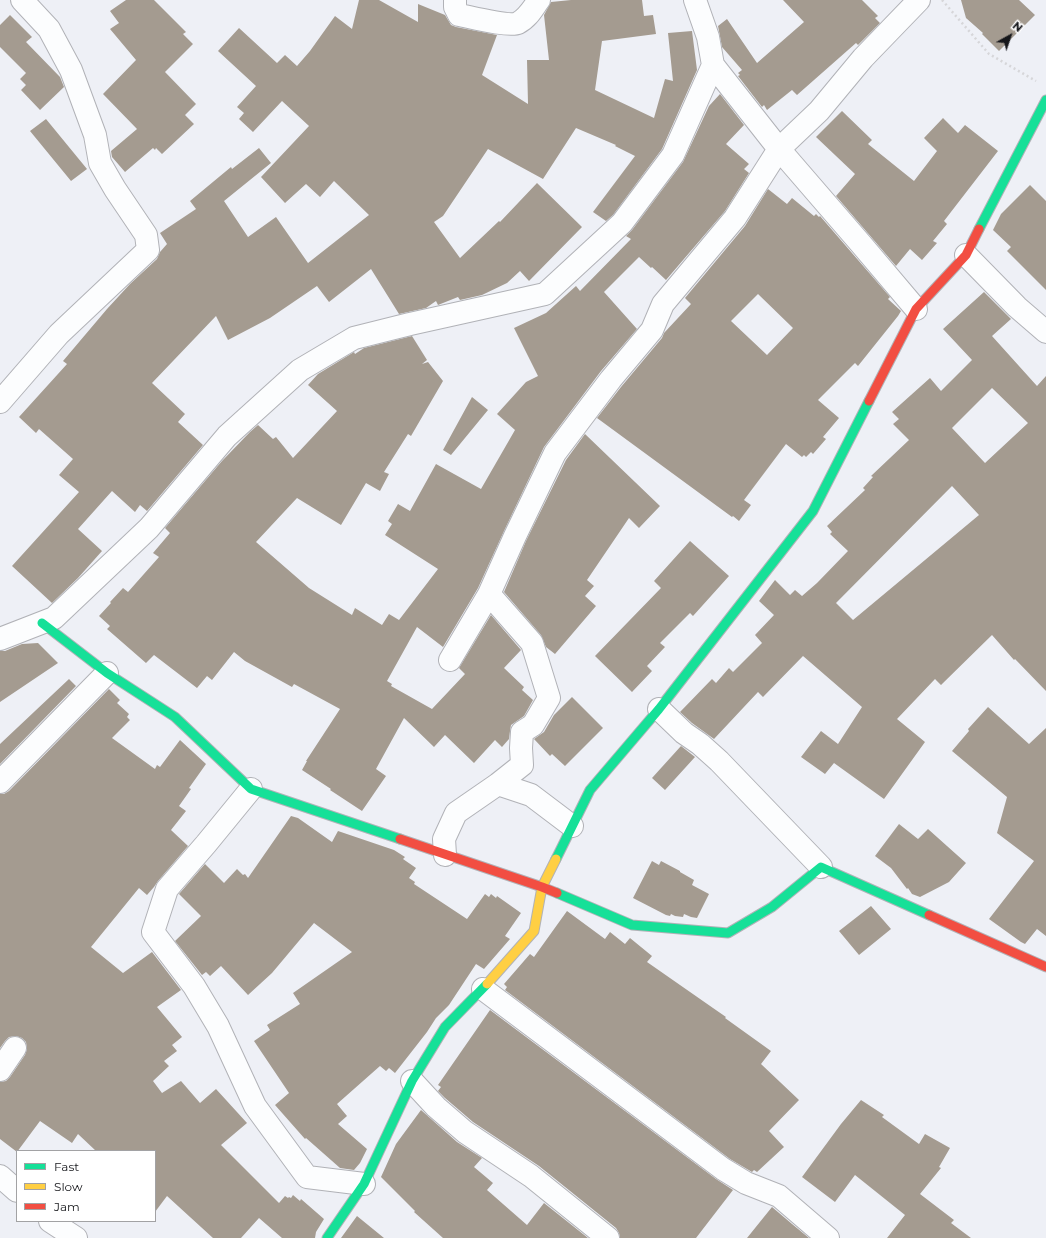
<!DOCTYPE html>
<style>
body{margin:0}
#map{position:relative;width:1046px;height:1238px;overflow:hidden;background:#eef0f6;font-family:Montserrat,sans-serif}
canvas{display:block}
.legend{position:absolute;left:16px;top:1150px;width:140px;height:72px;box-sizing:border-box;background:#fff;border:1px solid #a2a2a4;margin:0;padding:5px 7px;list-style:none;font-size:12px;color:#16171b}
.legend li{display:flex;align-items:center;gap:8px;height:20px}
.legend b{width:20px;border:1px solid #a2a2a4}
.north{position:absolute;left:990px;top:16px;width:40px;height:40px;-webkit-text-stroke:3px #fff;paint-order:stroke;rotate:40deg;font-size:11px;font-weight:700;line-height:16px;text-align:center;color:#16171b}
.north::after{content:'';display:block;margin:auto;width:14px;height:18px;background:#16171b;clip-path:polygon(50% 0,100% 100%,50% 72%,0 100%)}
</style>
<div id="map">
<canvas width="1046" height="1238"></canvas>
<ul class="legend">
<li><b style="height:5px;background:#16e098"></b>Fast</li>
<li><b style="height:5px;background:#ffcf43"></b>Slow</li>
<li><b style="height:5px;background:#f24e42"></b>Jam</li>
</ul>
<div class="north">N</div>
</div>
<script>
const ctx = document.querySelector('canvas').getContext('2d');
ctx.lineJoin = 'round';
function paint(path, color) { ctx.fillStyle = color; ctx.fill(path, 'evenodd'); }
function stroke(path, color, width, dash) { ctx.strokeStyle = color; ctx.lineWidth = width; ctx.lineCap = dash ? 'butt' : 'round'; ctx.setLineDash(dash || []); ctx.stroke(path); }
const building = new Path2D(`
 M126,0H154L186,32L183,34L193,44L165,72L196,104L185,115L194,124L162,154L156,148L155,150L153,148L125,172L112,157L111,151L137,129L103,94L136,60L110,29L119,23L110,11Z
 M359,0H379L418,22V4L445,15L451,25L456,27L497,35L482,75L528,104L527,60H549L544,15L551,2L571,0H642L644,16L653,15L656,34L602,41L595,90L654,118L665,79L673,81L668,33L692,31L697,70L662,149L613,215L606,221L593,212L635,156L615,146L616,145L576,128L543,179L488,149L443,216L434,222L460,258L499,221L500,222L537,183L582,227L529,281L520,271L507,283L482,295L460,300L458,297L438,305L436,301L426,308L399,314L371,269L329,302L317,286L270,318L228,340L216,316L152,383L185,414L178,422L203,445L147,511L140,505L135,512L112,491L78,529L102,551L78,578L52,603L12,566L79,492L59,475L73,459L39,429L36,433L19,417L67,364L63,361L107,309L130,284L157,259L160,252L167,244L160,233L196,209L190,201L231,167L232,169L259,148L271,163L224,201L248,237L276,217L308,263L369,215L334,181L320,197L306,184L285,203L261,177L309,126L282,101L253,132L239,119L244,113L237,107L256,86L218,51L239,28L277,63L285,55L297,66L310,51L335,16L352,29Z
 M783,0H862L878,16L875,18L880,23L858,45L856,43L797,95L792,90L767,110L764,105L762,107L738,76L740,75L738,73L742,70L722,47L718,26L727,19L757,63L804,22Z
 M961,0H1019L1035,15L999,51L982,34L983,33L966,18Z
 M10,15L32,37L26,42L60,77L64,87L40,110L21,90L26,85L20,79L26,73L0,47V25Z
 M720,94L744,125L726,144L749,164L744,169L749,173L725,211L666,280L652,267L651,268L639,257L604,292L637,329L601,371L544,447L504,531L478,588L443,647L417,627L387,681L392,684L391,686L432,709L465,674L459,668L491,615L521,650L504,668L524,687L522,690L533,700L524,716L511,725L510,731L509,739L502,747L495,740L474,763L445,735L434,747L404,718L376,769L386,776L362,811L330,790L331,789L302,770L307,761H306L340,709L294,684L292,687L245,661L234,652L212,680L207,676L197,688L154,655L146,663L107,629L110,626L99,616L111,603L110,602L123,588L128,592L159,557L153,553L170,533L165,528L222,461L250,432L258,425L273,439L276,437L293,458L337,411L308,385L318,374L354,352L355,354L364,348L412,336L427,360L422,364L428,362L443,381L411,436L408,434L384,472L389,474L380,491L366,483L341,525L297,498L256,542L309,588L352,615L355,608L382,625L389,614L399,620L438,569L385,535L392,524L388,521L398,504L410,511L436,464L481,489L515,430L497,414L526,382L538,376L514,328L546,313L576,286L580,291L631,239L626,236L632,230L683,162L709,106Z
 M842,111L872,140L868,144L914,181L937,151L924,138L943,118L958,133L965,125L998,151L944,221L947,224L933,241L937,243L922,260L910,249L896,266L836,196L855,174L816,137Z
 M46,119L87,169L71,181L30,131Z
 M1030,185L1046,201V290L1007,251L1011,247L993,230L1001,214Z
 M768,189L787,204L792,198L814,216L816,214L819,217L820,216L890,297L888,299L901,311L898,316L858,366L855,363L818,400L839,418L823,437L826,439L813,454L811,452L806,457L804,455L802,457L786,444L744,500L751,505L739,521L733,516L732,517L597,418L621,387L662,338L664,333L691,304L685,298L745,226ZM758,294L793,328L767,355L731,321Z
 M984,292L1011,319L992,336L1037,386L1046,376V691L1015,659L1014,660L992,635L941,685L935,679L897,719L925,742L884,799L834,763L825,774L801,757L821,731L838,744L862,707L803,656L763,697L758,692L714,739L692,723L680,712L712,679L716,683L729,668L733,672L762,643L755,635L774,615L759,601L775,580L790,595L795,590L802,596L817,583L848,551L830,534L832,532L827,526L865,490L863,488L873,477L871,476L909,440L893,424L899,419L892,412L930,378L941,391L972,360L943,329ZM992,388L1028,423L985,463L952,428ZM952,486L979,515L853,620L836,603Z
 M472,397L488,410L451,455L443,450Z
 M585,434L660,506L639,528L629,518L587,580L594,586L585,596L596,606L555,654L546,647L541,635L504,592L526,541L566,460Z
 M690,541L729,576L693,616L690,613L660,643L665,647L647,666L652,671L632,692L595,656L661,588L654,581Z
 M38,643L58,663L0,702V651H5L22,644Z
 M69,679L76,686L0,764V744Z
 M109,689L120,700L117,703L129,714L127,717L130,720L112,738L155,769L157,765L160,767L180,740L206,764L189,788L191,789L179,806L186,811L171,830L188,846L158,881L154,887L147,895L139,888L91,947L123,973L152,952L181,990L157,1007L182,1037L172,1045L177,1051L164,1061L169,1066L153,1081L162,1093L181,1081L200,1103L216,1089L247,1123L221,1145L279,1203L285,1196L288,1198L289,1197L291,1198L293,1195L300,1201L301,1199L324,1219L316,1232L315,1238H282L259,1218L241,1238H213L167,1196L155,1212V1151H96L78,1134L72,1143L40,1121L17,1152L0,1139V1082L6,1081L10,1077L25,1055L27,1049L26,1042L22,1038L16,1036L9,1037L5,1041L0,1048V794H4L9,791Z
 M572,697L603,728L565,766L552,754L550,756L534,739L544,732L554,715Z
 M988,707L1029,744L1046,728V936L1037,929L1025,944L1021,942L989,919L1034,861L997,833L1007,797L952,751L969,731L968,729Z
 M681,746L695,757L665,790L652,778Z
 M291,816L298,818L332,842L338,831L394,850L405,857L403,859L416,868L409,878L415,882L414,884L467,919L485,894L489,897L491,894L496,898L497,896L521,913L505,936L510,939L484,969L476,964L449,1005L436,1018L427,1032L395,1073L389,1068L386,1071L380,1066L337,1104L347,1116L338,1124L367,1149L360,1163L354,1170L340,1168L306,1138L305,1139L275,1105L289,1093L254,1041L270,1030L267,1025L300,1004L293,993L352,952L314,923L272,973L248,995L221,966L210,976L206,972L202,975L175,941L201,916L179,894L205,864L224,883L237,869L243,875L245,874L248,878Z
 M899,824L918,839L928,829L966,863L949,882L920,897L912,894L908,888L907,889L891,868L875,856Z
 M652,861L659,865L661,861L680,871V872L694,880L692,885L709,894L697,918L691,917L684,914L683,917L675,916L671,914L670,916L666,915L633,898Z
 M871,906L891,929L859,955L839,931Z
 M567,911L605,939L610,932L625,944L630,938L652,956L647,962L713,1008L726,1017L725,1018L771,1051L761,1064L799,1100L769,1131L784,1147L757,1172L754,1170L752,1172L730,1159L505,990L507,987L504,984L530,954L534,957Z
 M490,1010L716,1179L733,1190L696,1238H620L619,1233L616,1228L539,1166L473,1122L445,1098L438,1091L441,1087L438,1085Z
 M861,1100L884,1115L882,1117L919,1144L925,1134L950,1148L939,1167L941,1168L920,1194L954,1220L951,1223L971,1238H887L905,1215L855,1175L835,1202L802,1177L841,1124Z
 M421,1110L457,1142L482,1158L474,1167L493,1183L487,1190L527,1225L544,1203L588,1238H443L414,1212L415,1211L381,1177L396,1144Z
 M772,1207L792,1224L809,1238H747Z
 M357,1216L384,1238H341Z`);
const path = new Path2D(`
 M942,0L989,54L1036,81`);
const street = new Path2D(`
 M455,0V7L459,15C470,17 509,27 518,23C528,18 533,8 539,0
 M713,65L779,149L861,244L916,309
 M966,255L1017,307L1046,332
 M0,402L59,334L148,250L146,235L115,189L100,163L95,135L71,70L49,29L22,0
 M0,639L54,618L149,528L227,436L300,370L354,338L410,324L545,294L622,223L673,155L713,65L708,37L695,0
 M450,660L489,594L515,536L555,453L611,379L652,330L663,304L735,218L779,149L819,111L863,58L919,0
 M659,709L684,733L700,744L719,761L821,867
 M0,782L107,673
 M498,784L531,795L572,826
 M251,789L206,844L167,889L153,932L194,986L218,1026L255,1106L307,1177L364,1184
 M445,855L444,839L456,813L498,784L522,765L521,748L522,732L533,725L549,698L532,643L489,594
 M483,989L723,1169L746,1183L779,1196L828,1238
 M0,1070L15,1048
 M412,1081L436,1107L465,1132L531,1176L608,1238
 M0,1176L17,1191
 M50,1221L76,1238`);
const fast = new Path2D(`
 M979,229L1046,100
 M42,623L107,673L175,717L251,789L400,839
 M556,859L590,790L659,709L813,511L869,401
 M557,893L632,925L728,933L772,907L821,867L929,915
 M327,1238L364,1184L412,1081L445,1027L487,984`);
const slow = new Path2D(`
 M487,984L534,931L542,887L556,859`);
const jam = new Path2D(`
 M869,401L916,309L966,255L979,229
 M400,839L542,887L557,893
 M929,915L1046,967`);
paint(building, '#a49b90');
stroke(street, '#b1b2b7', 24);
stroke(fast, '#b1b2b7', 11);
stroke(slow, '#b1b2b7', 11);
stroke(jam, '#b1b2b7', 11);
stroke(path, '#d6d6d9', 2.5, [2, 3]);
stroke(street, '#fcfdfe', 22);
stroke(fast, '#16e098', 9);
stroke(slow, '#ffcf43', 9);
stroke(jam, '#f24e42', 9);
</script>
